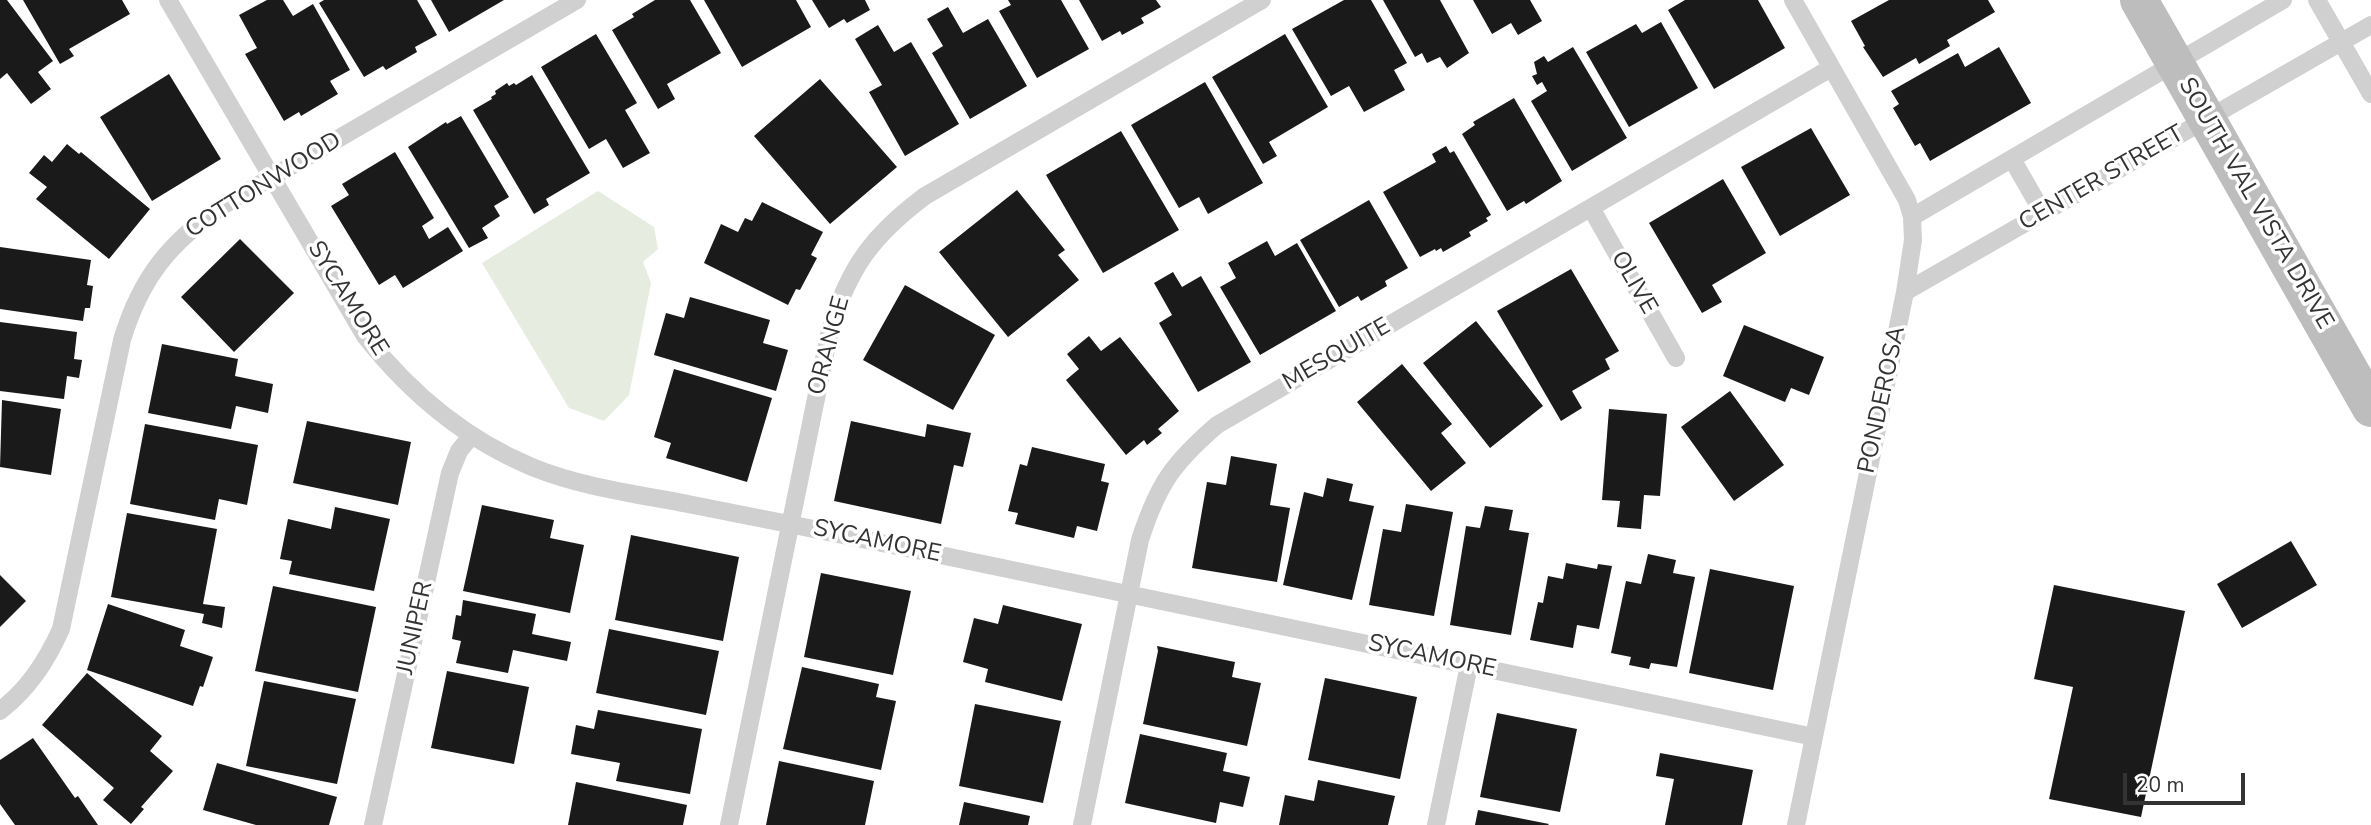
<!DOCTYPE html>
<style>
body{margin:0}
#map{position:relative;width:2371px;height:825px;overflow:hidden;background:#fff;font-family:"Nunito Sans",sans-serif}
canvas{display:block}
.scale{position:absolute;left:2123px;top:773px;width:122px;height:32px;box-sizing:border-box;border:4px solid #333;border-top:0;padding-left:9px;font-size:21px;line-height:24px;white-space:nowrap;color:#333;-webkit-text-stroke:5px #fff;paint-order:stroke}
</style>
<div id="map">
<canvas width="2371" height="825"></canvas>
<div class="scale">20 m</div>
</div>
<script>
const ctx = document.querySelector('canvas').getContext('2d');
ctx.lineJoin = 'round';
function paint(path, color) { ctx.fillStyle = color; ctx.fill(path, 'evenodd'); }
function stroke(path, color, width, dash) { ctx.strokeStyle = color; ctx.lineWidth = width; ctx.lineCap = dash ? 'butt' : 'round'; ctx.setLineDash(dash || []); ctx.stroke(path); }
function write(font, color, halo, rows, align = 'center') {
  ctx.font = font + ' "Nunito Sans",sans-serif'; ctx.lineWidth = 7; ctx.setLineDash([]); ctx.textBaseline = 'middle'; ctx.strokeStyle = halo; ctx.fillStyle = color; for (const [text, x, y, turn = 0] of rows) {
    ctx.save(); ctx.translate(x, y); ctx.rotate((+turn || 0) * Math.PI / 180); ctx.textAlign = isNaN(turn) ? turn : align; if (halo) ctx.strokeText(text, 0, 0); ctx.fillText(text, 0, 0); ctx.restore();
  }
}
const green = new Path2D(`
 M598,191L654,227L658,249L643,262L651,283L629,395L604,421L569,408L482,263Z`);
const building = new Path2D(`
 M0,0H7L53,61L38,72L51,89L31,104L7,73L0,79Z
 M23,0H122L130,14L69,49L74,56L60,64Z
 M267,0H283L293,16L313,4L350,70L330,81L338,94L301,116L299,112L284,121L245,54L257,48L239,15Z
 M324,0H417L437,35L415,47L417,52L386,70L383,66L364,77L319,3Z
 M431,0H504L449,32Z
 M655,0H690L721,53L667,84L675,99L658,109L612,30L634,17L632,14Z
 M704,0H796L811,27L742,67Z
 M812,0H865L870,10L847,23L844,19L829,28Z
 M1008,0H1061L1089,49L1037,78L999,11L1011,5Z
 M1079,0H1156L1161,7L1141,18L1144,23L1122,35L1120,31L1102,41Z
 M1344,0H1371L1407,63L1394,70L1405,90L1364,112L1349,86L1331,96L1292,29Z
 M1383,0H1440L1469,53L1447,68L1440,57L1427,63L1422,53L1415,57Z
 M1473,0H1530L1542,21L1518,35L1511,23L1492,34Z
 M1685,0H1758L1785,48L1714,89L1668,10Z
 M1889,0H1988L1995,12L1947,40L1950,46L1919,64L1916,58L1883,77L1863,47L1865,46L1851,21Z
 M948,7L963,33L988,19L1027,86L970,119L932,53L943,46L927,19Z
 M1661,22L1698,88L1629,127L1586,52L1636,24L1642,33Z
 M878,25L894,52L911,42L959,124L905,156L869,92L882,85L855,39Z
 M596,34L637,103L625,110L650,153L623,168L606,139L589,149L541,67Z
 M1285,34L1328,107L1269,142L1277,156L1263,164L1212,77Z
 M1573,47L1627,138L1572,171L1531,101L1547,91L1542,82L1537,85L1532,76L1537,74L1534,62L1544,56L1548,62Z
 M1999,47L2031,103L1930,161L1920,143L1915,146L1893,108L1899,104L1891,91L1958,53L1965,67Z
 M169,74L221,159L152,201L100,117Z
 M532,75L590,173L546,199L549,205L534,214L473,110L492,99L491,97L496,94L495,91L507,83L509,86L514,83L516,85Z
 M820,79L897,167L830,224L754,136Z
 M1205,82L1263,183L1208,214L1199,197L1179,208L1131,125Z
 M1514,98L1562,181L1526,204L1524,201L1507,211L1462,134L1475,125L1473,122Z
 M461,116L509,197L494,206L500,216L482,228L488,238L469,248L408,147L446,122L447,124Z
 M1811,128L1850,195L1780,236L1741,167Z
 M1121,131L1179,230L1103,273L1046,175Z
 M67,144L79,154L81,152L150,209L109,259L36,199L47,187L29,173L44,155L52,162Z
 M1446,146L1450,153L1454,151L1491,215L1486,218L1488,221L1469,232L1471,236L1443,252L1441,248L1436,251L1435,249L1420,257L1383,192L1436,162L1432,154Z
 M395,152L434,218L422,226L429,239L448,227L463,251L403,288L395,275L379,285L331,206L349,195L342,184Z
 M1723,179L1766,253L1712,285L1722,302L1702,313L1649,223Z
 M1017,190L1065,250L1058,255L1079,280L1008,337L939,252Z
 M1369,200L1408,268L1385,281L1387,286L1361,301L1358,296L1339,307L1300,240Z
 M762,202L823,232L811,255L817,258L800,290L796,289L788,305L704,263L721,224L738,232L745,218L752,221Z
 M240,239L294,293L234,352L181,297Z
 M1267,241L1275,256L1297,243L1336,311L1260,355L1220,287L1236,278L1228,263Z
 M0,247L91,260L87,285L93,286L90,308H85L83,321L0,309Z
 M1571,269L1619,351L1605,359L1610,369L1572,391L1582,408L1561,421L1497,311Z
 M1173,272L1182,287L1201,276L1251,362L1198,392L1159,323L1172,315L1154,283Z
 M905,285L995,335L953,410L863,360Z
 M690,297L770,320L763,343L788,350L776,391L654,355L666,313L684,318Z
 M1476,321L1543,406L1490,448L1423,363Z
 M0,322L77,332L74,359L82,360L79,378L67,376L64,399L0,391Z
 M1744,325L1824,357L1809,395L1791,388L1785,402L1723,376Z
 M1089,336L1101,351L1120,337L1179,411L1158,429L1162,433L1147,445L1144,440L1126,455L1066,380L1079,369L1067,354Z
 M162,344L238,359L235,376L273,384L268,413L236,406L231,429L148,413Z
 M1402,364L1452,424L1441,433L1466,463L1431,491L1357,402Z
 M674,369L772,398L747,482L666,458L671,443L654,437Z
 M1730,391L1784,465L1734,501L1681,427Z
 M2,400L61,409L51,475L0,467Z
 M1609,409L1667,414L1660,496L1644,495L1641,529L1617,527L1620,501L1602,500Z
 M307,421L411,442L398,505L293,483Z
 M851,421L925,437L927,424L971,433L963,467L954,465L941,524L834,501Z
 M145,424L258,445L247,505L219,499L215,520L130,504Z
 M1032,447L1105,464L1101,481L1109,483L1097,531L1077,526L1074,538L1015,524L1018,513L1008,511L1020,464L1027,466Z
 M1231,456L1277,464L1270,505L1290,508L1277,582L1192,568L1207,482L1226,485Z
 M1327,478L1353,484L1349,501L1374,506L1352,600L1283,585L1304,492L1323,497Z
 M1406,504L1453,512L1434,616L1369,605L1383,529L1401,532Z
 M482,505L554,520L550,538L584,545L570,613L463,591Z
 M1485,506L1513,510L1509,530L1529,533L1511,635L1450,625L1466,526L1480,528Z
 M335,507L390,519L374,591L289,574L292,561L280,559L288,519L331,529Z
 M127,513L217,529L203,604L225,607L222,628L202,623L204,614L111,597Z
 M631,535L739,557L723,641L615,620Z
 M2291,541L2317,585L2242,628L2217,584Z
 M1648,554L1676,560L1673,573L1695,577L1677,667L1651,663L1649,669L1629,665L1631,657L1611,653L1626,581L1641,584Z
 M1566,563L1597,569L1598,564L1612,566L1599,629L1577,625L1573,648L1530,640L1538,602L1543,603L1548,576L1563,579Z
 M1710,569L1794,586L1773,690L1689,673Z
 M821,573L911,591L893,675L804,657Z
 M0,575L26,601L0,627Z
 M2054,585L2185,611L2141,817L2049,799L2073,687L2034,679Z
 M273,586L376,607L358,692L255,671Z
 M463,600L536,614L532,634L571,642L567,661L513,650L508,673L456,663L461,641L452,639L456,615L461,616Z
 M108,604L185,630L180,646L213,657L203,687L200,686L193,706L87,670Z
 M1003,605L1082,624L1062,701L985,682L988,669L963,662L974,618L998,624Z
 M609,629L719,651L706,715L596,693Z
 M1157,646L1235,662L1232,677L1261,683L1247,746L1143,724L1158,651Z
 M802,667L879,684L876,697L896,701L881,770L783,749Z
 M447,671L529,687L514,764L431,748Z
 M87,673L162,736L150,751L173,771L141,807L144,809L131,824L103,800L114,788L42,725Z
 M1325,678L1417,697L1400,779L1308,760Z
 M264,681L356,699L337,784L246,766Z
 M975,704L1061,721L1043,803L959,786Z
 M598,710L702,729L690,794L616,781L620,763L571,754L576,725L594,729Z
 M1497,713L1577,729L1560,812L1480,797Z
 M1140,734L1227,753L1223,771L1250,777L1243,807L1220,802L1216,823L1125,803Z
 M33,738L75,798L78,796L98,825H15L0,804V760Z
 M1660,753L1753,770L1742,825H1665L1674,779L1656,776Z
 M779,761L874,781L865,825H766Z
 M217,763L337,797L329,825H256L203,810Z
 M1318,780L1395,796L1388,825H1279L1285,795L1314,801Z
 M576,782L687,805L683,825H568Z
 M964,802L1030,816L1028,825H959Z
 M1478,810L1549,824L1548,825H1475Z`);
const lane = new Path2D(`
 M168,0L365,336C410,393 465,439 532,467C581,487 636,494 688,504C766,519 843,535 921,551C1218,614 1516,675 1814,737
 M1793,0L1907,200L1912,217L1913,240L1905,292L1796,825
 M2317,0L2371,94
 M2012,159L2043,213
 M1591,208L1676,358
 M1912,217L2283,0
 M1905,292L2371,25
 M0,711C29,688 46,662 61,629L122,340C141,277 170,242 224,205L577,0
 M373,825L450,473L459,451L472,435
 M729,825L830,330C849,267 873,235 925,196L1262,0
 M1082,825L1140,540C1158,484 1173,463 1217,425L1831,68
 M1436,825L1469,665`);
const secondary = new Path2D(`
 M2139,0L2371,408`);
const streetNames = [
 ["CENTER STREET",2102,179,-30],
 ["COTTONWOOD",264,186,-32],
 ["SOUTH VAL VISTA DRIVE",2255,204,60],
 ["OLIVE",1633,283,60],
 ["SYCAMORE",347,299,58],
 ["ORANGE",830,346,-75],
 ["MESQUITE",1337,355,-30],
 ["PONDEROSA",1883,400,-78],
 ["SYCAMORE",877,542,12],
 ["JUNIPER",416,628,-78],
 ["SYCAMORE",1432,657,12]
];
paint(green, '#e6ecdf');
paint(building, '#1a1a1a');
stroke(lane, '#d0d0d0', 18);
stroke(secondary, '#bdbdbd', 38);
write('24px', '#333', '#fff', streetNames);
</script>
